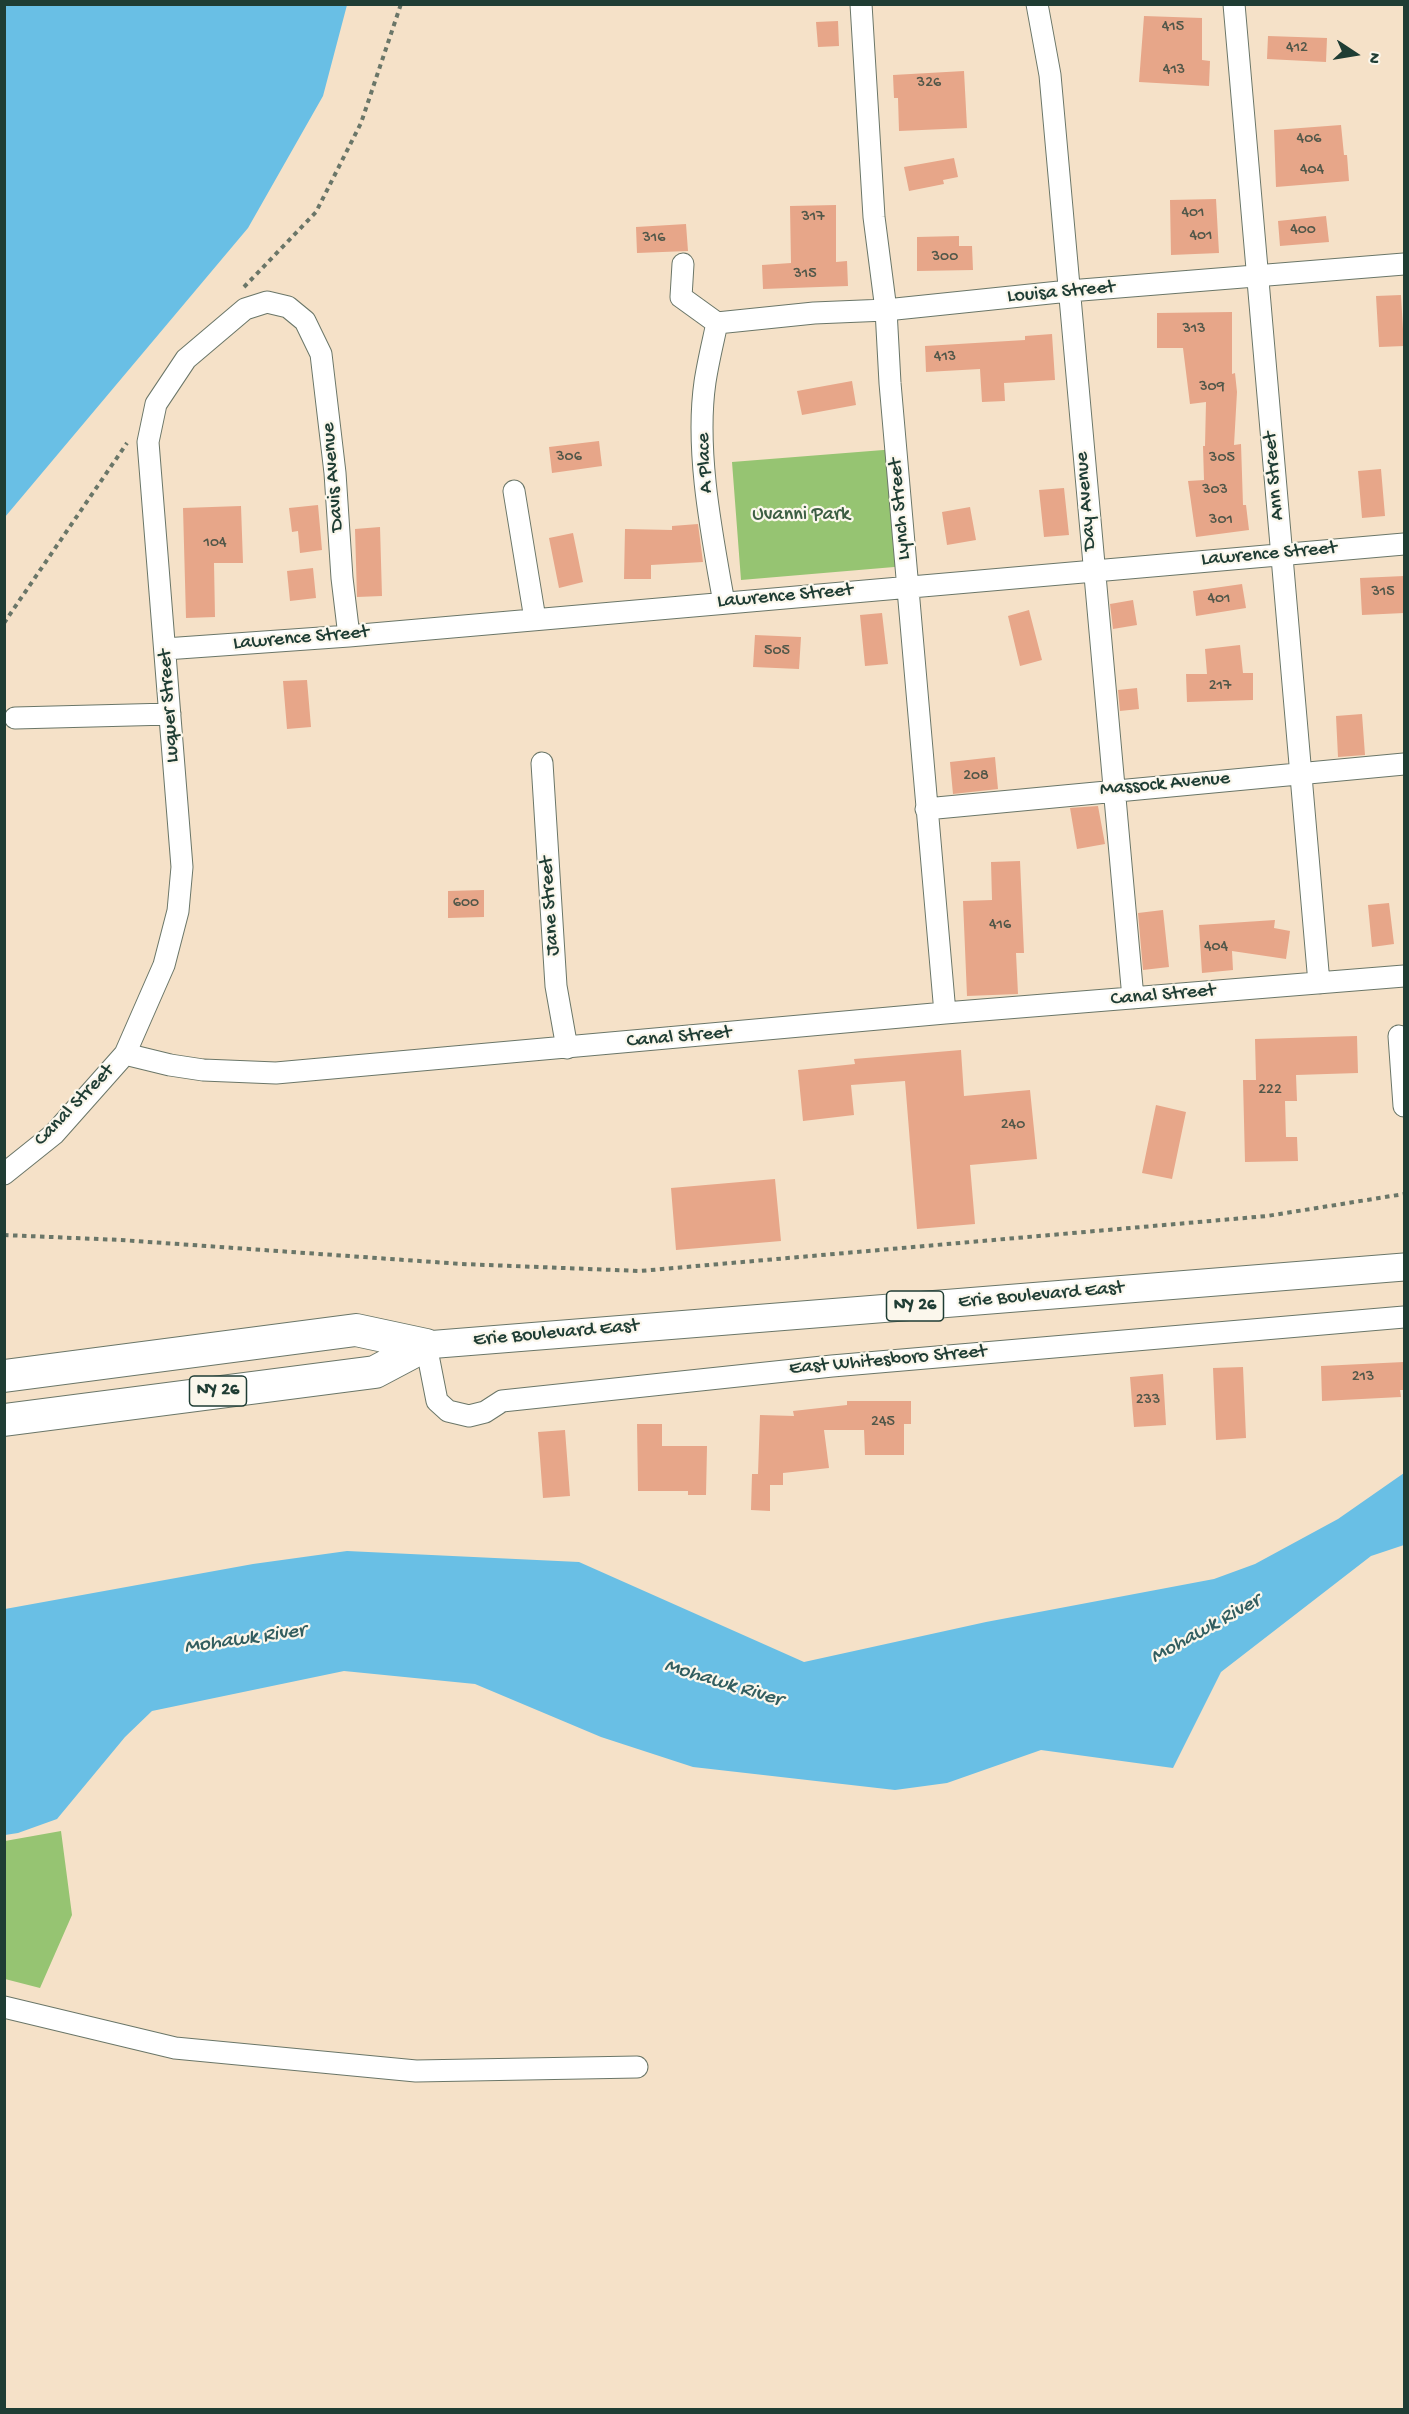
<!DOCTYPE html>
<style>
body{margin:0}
#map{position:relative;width:1409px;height:2414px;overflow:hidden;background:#f5e1c8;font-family:"Gochi Hand",sans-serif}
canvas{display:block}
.frame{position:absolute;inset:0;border:6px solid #1f3d34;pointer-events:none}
.north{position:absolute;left:1325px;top:24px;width:60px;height:60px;-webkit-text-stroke:4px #fbf7ec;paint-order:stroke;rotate:102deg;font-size:16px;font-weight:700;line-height:24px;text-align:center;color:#1f3d34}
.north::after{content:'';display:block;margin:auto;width:21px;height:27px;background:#1f3d34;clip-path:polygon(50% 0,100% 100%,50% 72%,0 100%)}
</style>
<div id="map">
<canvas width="1409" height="2414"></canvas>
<div class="frame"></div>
<div class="north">N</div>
</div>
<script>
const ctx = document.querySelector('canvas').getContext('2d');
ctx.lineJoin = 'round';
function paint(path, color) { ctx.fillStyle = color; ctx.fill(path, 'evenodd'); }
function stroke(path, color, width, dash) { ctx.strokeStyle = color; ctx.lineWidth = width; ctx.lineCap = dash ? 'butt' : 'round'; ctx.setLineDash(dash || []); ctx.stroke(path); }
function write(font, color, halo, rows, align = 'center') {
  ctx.font = font + ' "Gochi Hand",sans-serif'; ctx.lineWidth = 4.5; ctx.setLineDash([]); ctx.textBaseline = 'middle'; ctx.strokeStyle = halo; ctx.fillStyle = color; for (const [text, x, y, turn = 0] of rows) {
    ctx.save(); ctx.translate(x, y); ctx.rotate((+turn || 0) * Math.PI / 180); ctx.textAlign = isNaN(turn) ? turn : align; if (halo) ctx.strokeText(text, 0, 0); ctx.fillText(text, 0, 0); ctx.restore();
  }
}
const green = new Path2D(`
 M896,449L906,566L741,580L732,462Z
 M61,1831L72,1915L40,1988L5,1979V1841Z`);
const water = new Path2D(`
 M5,4L347,5L323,96L248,228L5,517Z
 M1404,1473V1545L1371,1556L1221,1672L1173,1768L1041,1750L947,1783L895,1790L693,1767L601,1737L475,1684L344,1671L152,1711L125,1737L57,1819L18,1833L5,1835V1609L253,1564L347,1551L579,1562L804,1662L986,1622L1214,1579L1255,1564L1338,1519Z`);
const building = new Path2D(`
 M1144,16L1202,18V60L1210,61L1209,86L1139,82Z
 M838,21L839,46L818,47L816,22Z
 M1268,36L1327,38L1326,62L1267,59Z
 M964,71L967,128L899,131L898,98H894L893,75Z
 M1341,125L1344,155H1347L1349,181L1276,187L1274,130Z
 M954,158L958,177L943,180L944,184L909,191L904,167Z
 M1216,199L1219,253L1171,255L1170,200Z
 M836,205V262L847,261L848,286L763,289L762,265L791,263L790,206Z
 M1326,216L1329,242L1280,246L1278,221Z
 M686,224L688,251L637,253L636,227Z
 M959,236V246H972L973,270L917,271V237Z
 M1401,295L1404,346L1379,347L1376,296Z
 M1232,312V374L1235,373L1237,392L1234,445L1241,444L1243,505H1246L1249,530L1196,537L1188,481L1204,480L1203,446H1205L1206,402L1190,404L1183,348H1157V313Z
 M1052,334L1055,380L1004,383L1005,401L982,402L980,369L926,372L925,346L1025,340V336Z
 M852,381L856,405L802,415L797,391Z
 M599,441L602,466L552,473L549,447Z
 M1381,469L1385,516L1362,518L1358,471Z
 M1064,488L1069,535L1044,537L1039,490Z
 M318,505L322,550L300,553L298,531L292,532L289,508Z
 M241,506L243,563H214L215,617L186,618L183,508Z
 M970,507L976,540L947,545L942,512Z
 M698,524L703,562L651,565V579H624L625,529L672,530V526Z
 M380,527L382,596L357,597L355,529Z
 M573,533L583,582L559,588L549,538Z
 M313,568L316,598L290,601L287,571Z
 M1404,576V613L1362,615L1360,578Z
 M1242,584L1246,608L1196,616L1193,591Z
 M1133,600L1137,625L1113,629L1110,604Z
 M1029,610L1042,660L1020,666L1008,616Z
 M882,613L888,664L865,666L860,615Z
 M755,635L801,637L799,669L753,667Z
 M1240,645L1243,673H1253V700L1187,702L1186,674H1207L1205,649Z
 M307,680L311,727L287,729L283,681Z
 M1137,688L1139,709L1120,711L1118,690Z
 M1362,714L1365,755L1338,757L1336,716Z
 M995,757L998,789L953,794L950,762Z
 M1098,806L1105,844L1077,849L1070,808Z
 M1020,861L1024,953H1016L1018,994L967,996L963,901L992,900L991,862Z
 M484,890V917L448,918V891Z
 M1389,903L1394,944L1372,947L1368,905Z
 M1163,910L1169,967L1143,970L1138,913Z
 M1275,920L1274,928L1290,931L1286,959L1232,951L1233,970L1202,973L1199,925Z
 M1357,1036L1358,1073L1296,1075L1297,1101H1285L1286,1137H1297L1298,1161L1245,1162L1243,1080H1256L1255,1039Z
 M961,1050L964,1096L1030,1090L1037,1159L970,1165L975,1224L917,1229L905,1081L851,1085L854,1115L803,1121L798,1070L855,1064L854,1059Z
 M1156,1105L1186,1112L1172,1179L1142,1173Z
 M775,1179L781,1241L676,1250L671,1188Z
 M1404,1362V1390H1400L1401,1397L1322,1401L1321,1366Z
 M1243,1367L1246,1438L1216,1440L1213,1368Z
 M1163,1374L1166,1425L1134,1427L1130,1377Z
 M847,1401H911V1424H904V1455H865L864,1430H824L829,1468L783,1473V1485H770V1511L751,1510L752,1474H758L760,1415L794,1416L793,1411L847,1405Z
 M637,1424H662V1446H707L706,1495H688V1491H638Z
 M565,1430L570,1496L543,1498L538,1432Z`);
const path = new Path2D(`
 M244,287L316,212L361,123L401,4
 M4,623L127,443
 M4,1235L121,1240L462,1264L640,1271L1267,1216L1404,1194`);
const minor = new Path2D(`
 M861,4L874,217L886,310L890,383L945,1013
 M1037,4L1050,75L1133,998
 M1234,4L1319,983
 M683,264L681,297L717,323
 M717,323L814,313L886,310L1069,291L1404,264
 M717,323C713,342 708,362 705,382C695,451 712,535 724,603
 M514,491L535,619
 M165,649L349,636L1404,544
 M15,718L170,714
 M542,763L556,986L567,1048
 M926,809L1404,764
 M1399,1036L1404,1106
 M125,1054L164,965L178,911L182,867L148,442L156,404L186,359L245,309L267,302L288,307L305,321L321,354L335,473L342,578L349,636
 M4,1174L54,1134L125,1054L170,1065L203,1070L276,1073L945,1013L1404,976
 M426,1345L437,1401L448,1411L469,1416L485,1412L502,1401L832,1366L1404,1317
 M4,2007L175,2048L416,2071L637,2067`);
const major = new Path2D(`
 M426,1345L1404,1267`);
const highway = new Path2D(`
 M4,1376L356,1330L426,1345
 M4,1420L375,1372L426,1345`);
const numberNames = [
 ["415",1173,28],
 ["412",1297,49],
 ["413",1174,71],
 ["326",929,84],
 ["406",1309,140],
 ["404",1312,171],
 ["401",1193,214],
 ["317",813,218],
 ["400",1303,231],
 ["401",1201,237],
 ["316",654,239],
 ["300",945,258],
 ["315",805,275],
 ["313",1194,330],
 ["413",945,358],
 ["309",1212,388],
 ["306",569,458],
 ["305",1222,459],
 ["303",1215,491],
 ["301",1221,521],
 ["104",215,544],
 ["315",1383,593],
 ["401",1219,600],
 ["505",777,652],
 ["217",1220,687],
 ["208",976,777],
 ["600",466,904],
 ["416",1000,926],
 ["404",1216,948],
 ["222",1270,1091],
 ["240",1013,1126],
 ["213",1363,1378],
 ["233",1148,1401],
 ["245",883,1423]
];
const shields = [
 [915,1306,57],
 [218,1391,57]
];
const shieldNames = [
 ["NY 26",915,1306],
 ["NY 26",218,1391]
];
const streetNames = [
 ["Louisa Street",1061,293,-5],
 ["A Place",706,463,-93],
 ["Ann Street",1275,476,-95],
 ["Davis Avenue",334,477,-95],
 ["Day Avenue",1087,501,-95],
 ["Lynch Street",901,509,-95],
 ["Lawrence Street",1269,555,-5],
 ["Lawrence Street",785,597,-5],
 ["Lawrence Street",301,639,-5],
 ["Luquer Street",170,706,-94],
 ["Massock Avenue",1165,785,-5],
 ["Jane Street",551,906,-94],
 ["Canal Street",1163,996,-5],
 ["Canal Street",679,1038,-5],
 ["Canal Street",75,1106,-46],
 ["Erie Boulevard East",1041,1296,-5],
 ["Erie Boulevard East",556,1334,-5],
 ["East Whitesboro Street",888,1361,-5]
];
const parkNames = [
 ["Uvanni Park",801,516]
];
const waterNames = [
 ["Mohawk River",1206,1630,-29],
 ["Mohawk River",245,1640,-8],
 ["Mohawk River",723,1684,17]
];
paint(green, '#96c472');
paint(water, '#69bfe5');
paint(building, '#e7a689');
stroke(minor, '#6a7668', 23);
stroke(major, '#6a7668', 29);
stroke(highway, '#6a7668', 34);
stroke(path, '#6a7668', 4, [4.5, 4.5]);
stroke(minor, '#fff', 21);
stroke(major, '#fff', 27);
stroke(highway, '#fff', 32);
write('16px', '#515749', null, numberNames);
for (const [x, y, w] of shields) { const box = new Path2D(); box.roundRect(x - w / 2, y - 15, w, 30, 4.5); ctx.fillStyle = '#fbf7ec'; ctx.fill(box); stroke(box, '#1f3d34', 1.5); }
write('bold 18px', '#1f3d34', null, shieldNames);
write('20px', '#1f3d34', '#fbf7ec', streetNames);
write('20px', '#3d5f44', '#fbf7ec', parkNames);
write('italic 21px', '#325e60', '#fbf7ec', waterNames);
</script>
